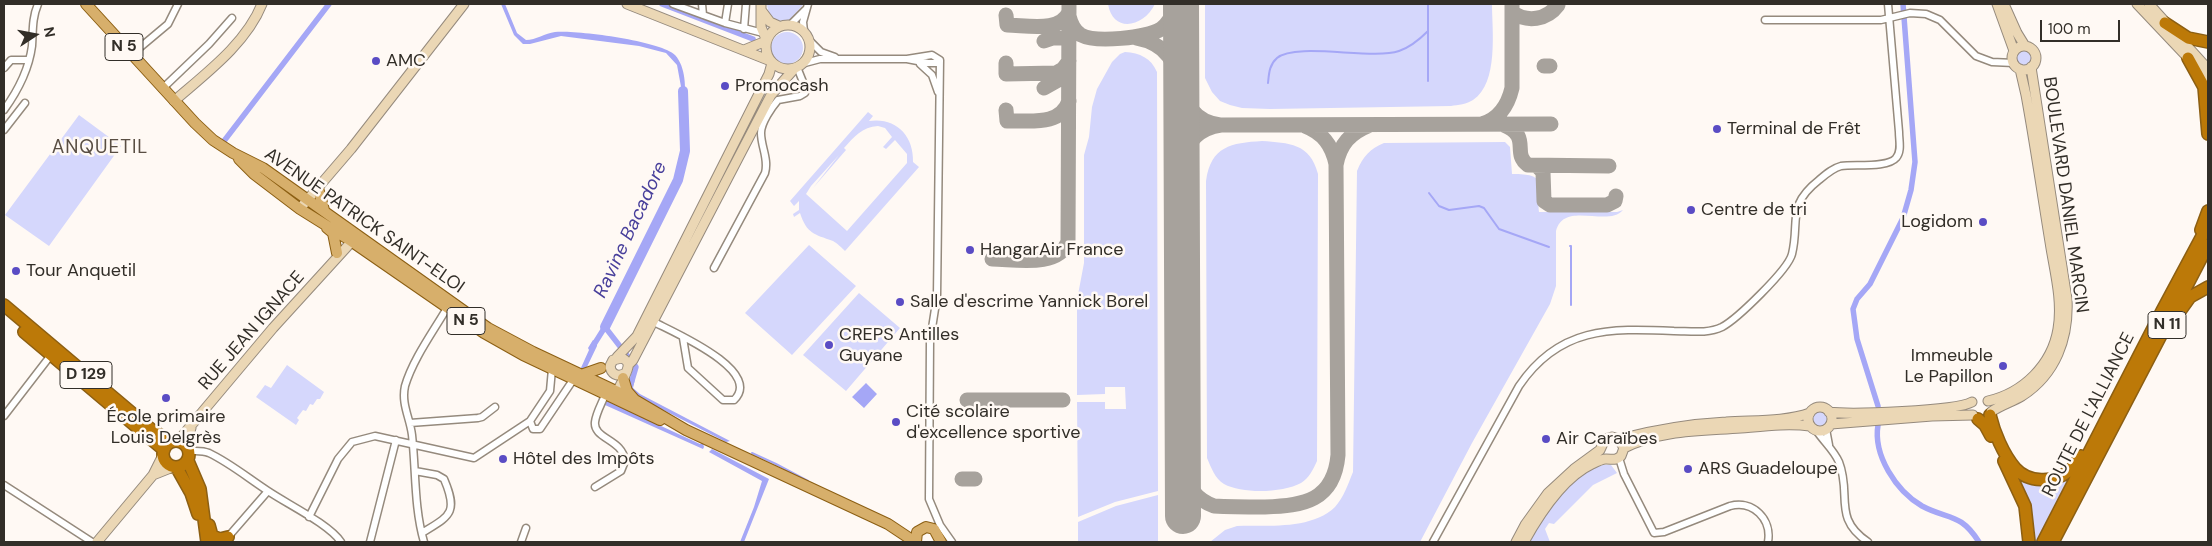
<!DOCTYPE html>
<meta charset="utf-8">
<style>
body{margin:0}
#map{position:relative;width:2212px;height:546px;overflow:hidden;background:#fff9f4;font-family:"DM Sans",sans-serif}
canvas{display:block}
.frame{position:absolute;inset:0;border:5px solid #322e28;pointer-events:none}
.north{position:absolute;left:10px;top:10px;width:50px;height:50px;-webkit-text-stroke:4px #fff9f4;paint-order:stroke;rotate:79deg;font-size:14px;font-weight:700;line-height:20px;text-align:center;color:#322e28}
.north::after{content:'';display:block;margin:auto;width:18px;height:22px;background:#322e28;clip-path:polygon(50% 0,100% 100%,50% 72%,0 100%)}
.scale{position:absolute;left:2040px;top:20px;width:80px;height:22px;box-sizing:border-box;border:2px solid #322e28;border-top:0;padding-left:6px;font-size:15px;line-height:18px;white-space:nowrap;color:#322e28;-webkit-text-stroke:4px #fff9f4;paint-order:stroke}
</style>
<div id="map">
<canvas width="2212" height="546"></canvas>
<div class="frame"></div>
<div class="north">N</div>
<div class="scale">100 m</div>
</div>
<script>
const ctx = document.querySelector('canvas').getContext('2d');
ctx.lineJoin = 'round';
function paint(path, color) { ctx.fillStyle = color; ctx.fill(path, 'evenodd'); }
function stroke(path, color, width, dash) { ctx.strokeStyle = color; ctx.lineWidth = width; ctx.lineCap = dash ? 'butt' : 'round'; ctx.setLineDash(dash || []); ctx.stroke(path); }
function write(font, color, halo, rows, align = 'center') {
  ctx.font = font + ' "DM Sans",sans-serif'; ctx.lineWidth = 5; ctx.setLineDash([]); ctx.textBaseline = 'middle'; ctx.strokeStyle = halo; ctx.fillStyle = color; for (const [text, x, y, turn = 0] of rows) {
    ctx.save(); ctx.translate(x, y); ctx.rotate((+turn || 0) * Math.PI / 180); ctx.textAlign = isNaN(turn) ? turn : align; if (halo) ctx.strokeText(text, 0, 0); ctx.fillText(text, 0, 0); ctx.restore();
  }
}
const green = new Path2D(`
 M767,4H804L789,20C777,23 768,18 767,4Z
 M1108,4H1155C1144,27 1113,34 1108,4Z
 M1205,4H1492C1492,30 1499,83 1473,100C1467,104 1458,105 1451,106L1270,109L1242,108L1230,105L1220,101L1212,92L1205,78Z
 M771 48a16 16 0 1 1 32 0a16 16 0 1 1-32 0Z
 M2016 57a9 9 0 1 1 18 0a9 9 0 1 1-18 0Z
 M1125,52C1140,53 1151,58 1157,72L1158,491L1115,502L1078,517L1077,402H1105V409H1126L1125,387H1105V394L1077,395V300L1084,263V155L1089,137L1092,107L1097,89L1112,62L1120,54Z
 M868,112L873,116L869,121C895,117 914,135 913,162L919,167L845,251C842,248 837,243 833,241C814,234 807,234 800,213L794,217L793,214L799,210V201L794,206L790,201ZM878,126L885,128L892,137L883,147L886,149L895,140L907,154V163L847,231L806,194L811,186L839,155L813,188L846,150L844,148C854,137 862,127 878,126Z
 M79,115L121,146L49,246L5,215Z
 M1262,141C1289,143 1310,143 1318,174L1317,461C1313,470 1309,478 1301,483C1283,493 1242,494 1224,484C1215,479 1211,467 1207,458L1206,181C1211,146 1231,143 1262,141Z
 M1505,142L1510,147L1512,174C1548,174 1537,182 1539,212H1617L1623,210C1608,228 1564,200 1556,231V286L1550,304L1472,443L1420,542H1210L1225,530L1237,526C1268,525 1311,530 1335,507C1344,497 1348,484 1353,472L1357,171C1363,156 1370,149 1384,143Z
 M809,245L856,286L792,355L745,313Z
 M859,293L900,328L846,391L803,355Z
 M287,365L324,392L320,399H317L313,405L310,404L306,411L303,410L297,418L299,420L296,425L256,397L265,385L271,388Z
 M1811 419a9 9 0 1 1 18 0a9 9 0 1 1-18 0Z
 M1603,465H1611L1617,473L1593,485L1554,524L1549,523L1545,529L1550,542H1527C1542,517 1573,473 1603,465Z
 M2072,474L2038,542H2031L2018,475Z
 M1158,495V542H1078V522L1116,506Z`);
const water = new Path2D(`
 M501,4H505L517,33L526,40C536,40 545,33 555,32C577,30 661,41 675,55C686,67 686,89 684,103L677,65L666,53L639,46L561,36L530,44H523L514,35Z
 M593,340L597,342V346L585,371L580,370L589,350L588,348Z
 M631,377L635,379L633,388L640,394L730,441L726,442L634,395L628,385Z
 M866,383L877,394L864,408L852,397Z
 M607,401L700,444L703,443L704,447L703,449L605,405Z
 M712,449L769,479L744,542H740L754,507L762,481L709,452Z`);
const stream = new Path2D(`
 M1428,4V81
 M1268,83C1269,74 1269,65 1277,58C1296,42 1372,60 1399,51C1411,47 1420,39 1428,31
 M1429,193L1439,206L1449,210L1479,206L1484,208L1499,229L1549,247
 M1570,246H1571V305
 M752,453L776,464L775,467
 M776,464L808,481`);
const canal = new Path2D(`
 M662,4L753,39
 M224,141L329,4
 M593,346L605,327L636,367L631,384
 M1878,406L1857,339L1853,309L1857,299L1870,284L1903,218L1911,190L1915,162L1903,4
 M1878,425C1873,455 1896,491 1922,506C1948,520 1960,512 1979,542`);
const river = new Path2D(`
 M605,327L678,180L685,151L683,91`);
const taxiway = new Path2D(`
 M1512,12C1527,23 1547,20 1558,5L1557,4
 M1006,15L1007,25C1026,25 1061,33 1069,12
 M1069,16C1071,24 1074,31 1081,35C1096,43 1146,38 1161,29C1169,23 1174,13 1178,4
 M1136,38C1200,50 1163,117 1220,125
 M1044,41L1053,38H1060
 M1006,63V74L1056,73L1063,69L1069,61
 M1544,66H1550
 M1044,88L1060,79
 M1006,110L1007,121C1029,120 1060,127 1069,101
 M1482,124C1499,119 1508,105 1512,88V4
 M1504,125C1532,137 1511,153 1528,165L1609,166
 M1305,126C1323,133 1332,145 1336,164
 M1182,163C1186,142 1199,128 1221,125L1551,124
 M1537,166L1543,172L1544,201L1550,205H1607L1615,201L1616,196
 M992,259C1015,259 1058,268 1068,242L1069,4
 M967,400H1063
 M1183,468C1188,487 1195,499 1214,506C1231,507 1248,507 1265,507C1303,506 1334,501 1338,455L1336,165C1340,144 1350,133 1370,125
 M962,479H975`);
const runway = new Path2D(`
 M1181,4L1183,516`);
const street = new Path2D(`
 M673,4L725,23L763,33
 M702,4L703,15
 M1765,20H1881L1910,13L1926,14L1940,20L1976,56L1992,62L2014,63
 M725,23L728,4
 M791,24L805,10
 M744,29L746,4
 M804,31L803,22L808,4
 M809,40L821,52L835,57
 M131,55L168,24L178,4
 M940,63H928L907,59L932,55L940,60L937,296L930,341L929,499L940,525L952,542
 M801,64L820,59H907
 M920,64L932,75L938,92
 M4,68L11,60H29
 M162,89L209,44L232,18
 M4,110C17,92 29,69 32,46C33,31 32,18 38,4
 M4,130L25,103
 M714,268L765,173C769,159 761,147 761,133C761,123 772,107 778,100L800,96L805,93V87L797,67
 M654,322C673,332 764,371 734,400H723L688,368L683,338
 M4,416L51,355
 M530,421L533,429H540L573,380
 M410,423L478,418L482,417L495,407
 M1826,429L1829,445
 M1816,430C1823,441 1834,450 1839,462C1852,495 1832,518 1868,542
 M189,451C196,451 202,450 209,453C230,463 248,478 268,491C287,504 329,524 341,542
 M1619,458L1624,474L1654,533L1664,532L1730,506C1753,500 1772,519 1768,542
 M415,471L437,475L444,479C459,514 449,516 422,533
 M4,485L92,542
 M595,487L621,471L625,461C623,439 593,439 595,422C596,413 602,403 605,395
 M309,517L338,459L352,442L375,436L474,458L530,421L550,391L552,369
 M228,537L268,491
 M370,542L396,440
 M424,542C414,508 416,470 412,435C410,418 401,404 405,386C413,359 433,332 447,308
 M521,542L526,528
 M1433,542L1519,386C1559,327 1609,328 1674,331C1689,331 1708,334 1722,327C1737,319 1788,270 1792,254C1800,221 1786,206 1819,180C1826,174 1833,168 1841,166C1854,164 1888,168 1896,158C1902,151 1899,141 1899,132L1888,4`);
const secondary = new Path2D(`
 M627,4L768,60
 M761,4V27L766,39
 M1997,4L2014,51
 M2004,4L2017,33L2025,46
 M2137,4L2208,79
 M2149,4L2208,69
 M761,10L770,22L779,26
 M766 47a22 22 0 1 1 44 0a22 22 0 1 1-44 0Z
 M2012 58a12 12 0 1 1 24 0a12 12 0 1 1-24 0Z
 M744,50L766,41
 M174,101C205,74 246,44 262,4
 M303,205L351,149L464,4
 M617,357L637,336L769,74L772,63
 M628,365L633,360L771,95L795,68
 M613,396C617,394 627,372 628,367C629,362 626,360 622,358L613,360L610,366C611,374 617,377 624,374
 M1988,401C2023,393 2052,365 2058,329C2063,300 2054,269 2050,242C2042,193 2035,144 2026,95L2020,69
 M1808 419a12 12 0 1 1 24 0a12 12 0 1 1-24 0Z
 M1829,412C1851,415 1955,411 1972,402
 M1991,412C2001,405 2012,402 2022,396C2056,374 2069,338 2067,299L2031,67
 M1831,424L1932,416L1973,415
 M1619,439C1654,430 1689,424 1726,422C1752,420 1785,422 1810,413
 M178,441L273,328L355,238
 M188,447V438L191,428
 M1624,448C1660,430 1701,431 1741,428C1764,426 1788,423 1810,426
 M153,475L173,467
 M97,542L153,475L163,455
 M1516,542L1525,525L1548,493L1574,469L1600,450L1605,439L1612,437L1619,439L1624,448L1621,456C1615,461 1613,459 1606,459C1602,459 1596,462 1592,464C1562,478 1539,515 1524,542`);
const primary = new Path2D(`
 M86,4L195,123L213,140L233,153L263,168L488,328L533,352L635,400L686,430L888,524L915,542
 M239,159L254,174L300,209L348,239L484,333L523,355L660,420
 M318,188L324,210
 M327,228L333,233L337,253
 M581,375L601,368
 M623,378L627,391L634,399
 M916,542L917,532L926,527L934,529L941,542`);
const highway = new Path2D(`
 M2165,23L2188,38L2208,42
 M2188,58L2204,87L2208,134
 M2201,230L2208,211
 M4,305L152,430L171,442
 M2180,311L2190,297L2208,287
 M24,332L164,450
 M1990,415C1994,432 2003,454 2015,468C2028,483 2054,483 2069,471C2074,467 2077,461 2081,456
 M1978,419L1985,425L1991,436
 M163 454a13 13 0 1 1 26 0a13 13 0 1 1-26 0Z
 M188,461L200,489L207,542
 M2004,461L2025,506L2029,542
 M177,468L191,493L198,514
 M209,525L212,536L220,539L228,537
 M2043,542L2162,311L2208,225
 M2053,542L2208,245`);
const markers = [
 [376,61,5,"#5a4cc4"],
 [725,86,5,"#5a4cc4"],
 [1717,129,5,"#5a4cc4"],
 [1691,210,5,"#5a4cc4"],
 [1983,222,5,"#5a4cc4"],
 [970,250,5,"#5a4cc4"],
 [16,271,5,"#5a4cc4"],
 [900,302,5,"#5a4cc4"],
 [829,345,5,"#5a4cc4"],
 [2003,366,5,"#5a4cc4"],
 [166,398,5,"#5a4cc4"],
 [896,422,5,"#5a4cc4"],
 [1546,439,5,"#5a4cc4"],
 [503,459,5,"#5a4cc4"],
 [1688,469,5,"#5a4cc4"]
];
const shields = [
 [124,47,38],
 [466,321,38],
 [2167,325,38],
 [86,375,52]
];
const shieldNames = [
 ["N 5",124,47],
 ["N 5",466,321],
 ["N 11",2167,325],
 ["D 129",86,375]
];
const poiNames = [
 ["AMC",386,61],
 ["Promocash",735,86],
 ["Terminal de Frêt",1727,129],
 ["Centre de tri",1701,210],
 ["Logidom",1973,222,"right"],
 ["HangarAir France",980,250],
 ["Tour Anquetil",26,271],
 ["Salle d'escrime Yannick Borel",910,302],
 ["CREPS Antilles",839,335],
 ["Guyane",839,356],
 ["Immeuble",1993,356,"right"],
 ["Le Papillon",1993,377,"right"],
 ["Cité scolaire",906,412],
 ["d'excellence sportive",906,433],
 ["École primaire",166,417,"center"],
 ["Louis Delgrès",166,438,"center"],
 ["Air Caraïbes",1556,439],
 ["Hôtel des Impôts",513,459],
 ["ARS Guadeloupe",1698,469]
];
const streetNames = [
 ["BOULEVARD DANIEL MARCIN",2065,195,82],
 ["AVENUE PATRICK SAINT-ELOI",364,221,35],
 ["RUE JEAN IGNACE",252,331,-49],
 ["ROUTE DE L'ALLIANCE",2089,415,-63]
];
const neighbourhoodNames = [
 ["ANQUETIL",100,148]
];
const waterNames = [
 ["Ravine Bacadore",631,230,-65]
];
paint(green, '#d5d7fc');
paint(water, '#a5a7f6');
stroke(stream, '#a5a7f6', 2);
stroke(canal, '#a5a7f6', 5.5);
stroke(river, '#a5a7f6', 10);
stroke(taxiway, '#a7a29c', 15);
stroke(runway, '#a7a29c', 36);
stroke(street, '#958a7d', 9);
stroke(secondary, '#958a7d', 11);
stroke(primary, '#8c5f13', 12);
stroke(highway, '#8c5f13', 14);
stroke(street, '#fff', 6);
stroke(secondary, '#ebd7b5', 9);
stroke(primary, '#d7af6b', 10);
stroke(highway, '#bc7908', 11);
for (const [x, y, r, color] of markers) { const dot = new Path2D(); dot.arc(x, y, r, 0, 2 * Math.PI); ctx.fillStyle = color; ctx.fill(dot); stroke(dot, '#fff9f4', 2); }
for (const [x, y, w] of shields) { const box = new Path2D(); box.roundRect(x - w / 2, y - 13.5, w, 27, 4); ctx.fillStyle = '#fff9f4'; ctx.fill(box); stroke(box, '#322e28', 1); }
write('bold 16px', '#322e28', null, shieldNames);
write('18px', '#322e28', '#fff9f4', poiNames, 'left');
write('18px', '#322e28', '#fff9f4', streetNames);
ctx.letterSpacing = '1px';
write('19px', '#594e43', '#fff9f4', neighbourhoodNames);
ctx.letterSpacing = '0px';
write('italic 19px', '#483f9b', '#fff9f4', waterNames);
</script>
